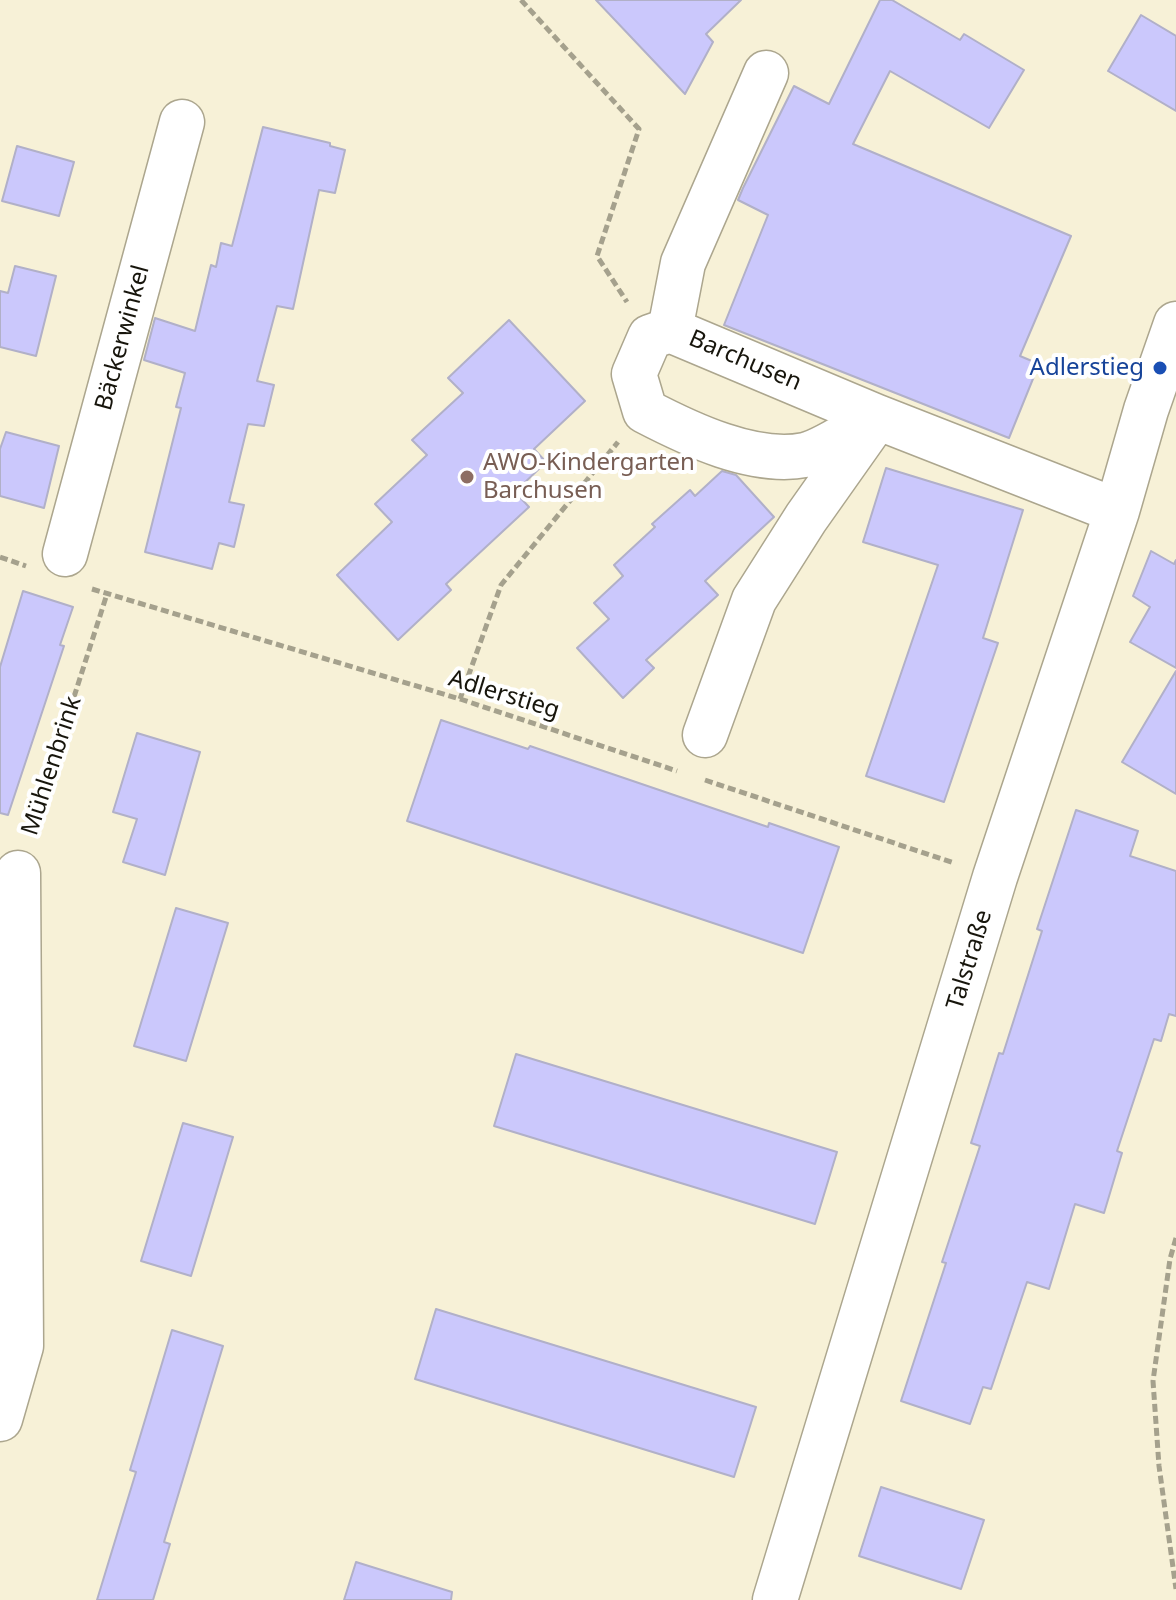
<!DOCTYPE html>
<meta charset="utf-8">
<style>
body{margin:0}
canvas{display:block;background:#f7f1d7}
</style>
<canvas width="1176" height="1600"></canvas>
<script>
const ctx = document.querySelector('canvas').getContext('2d');
ctx.lineJoin = 'round';
function paint(path, color) { ctx.fillStyle = color; ctx.fill(path, 'evenodd'); }
function stroke(path, color, width, dash) { ctx.strokeStyle = color; ctx.lineWidth = width; ctx.lineCap = dash ? 'butt' : 'round'; ctx.setLineDash(dash || []); ctx.stroke(path); }
function write(font, color, halo, rows, align = 'center') {
  ctx.font = font + ' "Noto Sans",sans-serif'; ctx.lineWidth = 8; ctx.setLineDash([]); ctx.textBaseline = 'middle'; ctx.strokeStyle = halo; ctx.fillStyle = color; for (const [text, x, y, turn = 0] of rows) {
    ctx.save(); ctx.translate(x, y); ctx.rotate((+turn || 0) * Math.PI / 180); ctx.textAlign = isNaN(turn) ? turn : align; if (halo) ctx.strokeText(text, 0, 0); ctx.fillText(text, 0, 0); ctx.restore();
  }
}
const building = new Path2D(`
 M596,0H741L706,34L713,42L685,94Z
 M880,0H892L960,40L964,34L1024,70L989,128L890,71L853,144L1071,236L1020,356L1039,364L1009,438L724,325L768,215L738,200L743,188L794,86L829,104Z
 M1141,15L1176,36V111L1108,71Z
 M263,127L330,143V146L345,150L335,193L319,190L293,309L277,306L257,381L274,385L264,426L248,424L229,502L244,505L234,547L219,543L212,569L145,552L181,408L176,407L185,373L144,360L155,318L195,331L211,265L216,267L221,243L232,246Z
 M17,146L74,162L59,216L2,201Z
 M15,266L56,276L36,356L0,347V291L8,293Z
 M509,320L585,401L534,449L546,462L515,492L529,507L446,584L451,590L398,640L337,575L392,522L375,504L427,455L412,440L463,393L448,378Z
 M6,432L59,446L44,508L0,496V449Z
 M886,468L1023,510L983,638L998,643L944,802L866,776L938,565L863,542Z
 M722,471L736,475L774,517L705,581L718,595L646,660L654,668L623,698L577,648L609,619L594,603L623,576L614,565L655,527L652,524L690,490L695,496Z
 M1151,551L1174,564L1176,560V668L1130,642L1150,607L1133,596Z
 M23,591L73,607L60,645L64,646L8,815L0,813V667Z
 M1176,671V794L1122,762Z
 M441,720L528,749L530,746L768,827L769,823L839,847L803,953L407,821Z
 M137,733L200,752L165,875L123,862L137,819L113,812Z
 M1076,810L1138,831L1130,856L1176,871V1016L1169,1014L1161,1041L1154,1039L1117,1151L1122,1153L1104,1213L1075,1204L1049,1289L1027,1282L991,1389L983,1387L970,1424L901,1401L946,1263L942,1262L980,1146L971,1143L999,1053L1003,1054L1042,931L1037,929Z
 M176,908L228,923L186,1061L134,1046Z
 M516,1054L837,1152L815,1224L494,1126Z
 M183,1123L233,1137L191,1276L141,1261Z
 M436,1309L756,1407L734,1477L415,1379Z
 M172,1330L223,1346L164,1542L170,1544L153,1600H97L136,1472L130,1470Z
 M881,1487L984,1520L961,1589L859,1556Z
 M356,1562L452,1592L451,1600H344Z`);
const path = new Path2D(`
 M521,0L639,129L597,256L627,302
 M0,557L26,566
 M92,589L460,699L677,771
 M460,699L501,585L618,442
 M705,780L954,863
 M30,834L107,594
 M1176,1238L1170,1259L1153,1381L1159,1466L1176,1589`);
const minor = new Path2D(`
 M670,330L683,263L766,73
 M877,417C859,427 824,451 805,455C754,465 689,434 645,411L634,374L650,337L670,330L877,417L1117,511
 M65,554L182,122
 M705,735L754,600L806,518L871,426
 M0,1419L21,1346L18,873
 M775,1600L995,877L1117,511L1146,410L1176,324`);
const markers = [
 [1160,368,8,"#1a4fb4"],
 [467,477,8,"#8d6e63"]
];
const streetNames = [
 ["Bäckerwinkel",123,338,-75],
 ["Barchusen",745,361,23],
 ["Adlerstieg",504,695,17],
 ["Mühlenbrink",52,766,-72],
 ["Talstraße",970,960,-73]
];
const transitNames = [
 ["Adlerstieg",1144,368]
];
const educationNames = [
 ["AWO-Kindergarten",483,463],
 ["Barchusen",483,491]
];
paint(building, '#cbc8fc');
stroke(building, '#b1b0c8', 2);
stroke(minor, '#aca68e', 47);
stroke(path, '#a5a18d', 5, [8, 4]);
stroke(minor, '#fff', 44);
for (const [x, y, r, color] of markers) { const dot = new Path2D(); dot.arc(x, y, r, 0, 2 * Math.PI); ctx.fillStyle = color; ctx.fill(dot); stroke(dot, '#fff', 3); }
write('24px', '#17150c', '#fff', streetNames);
write('24px', '#164399', '#fff', transitNames, 'right');
write('24px', '#785e54', '#fff', educationNames, 'left');
</script>
